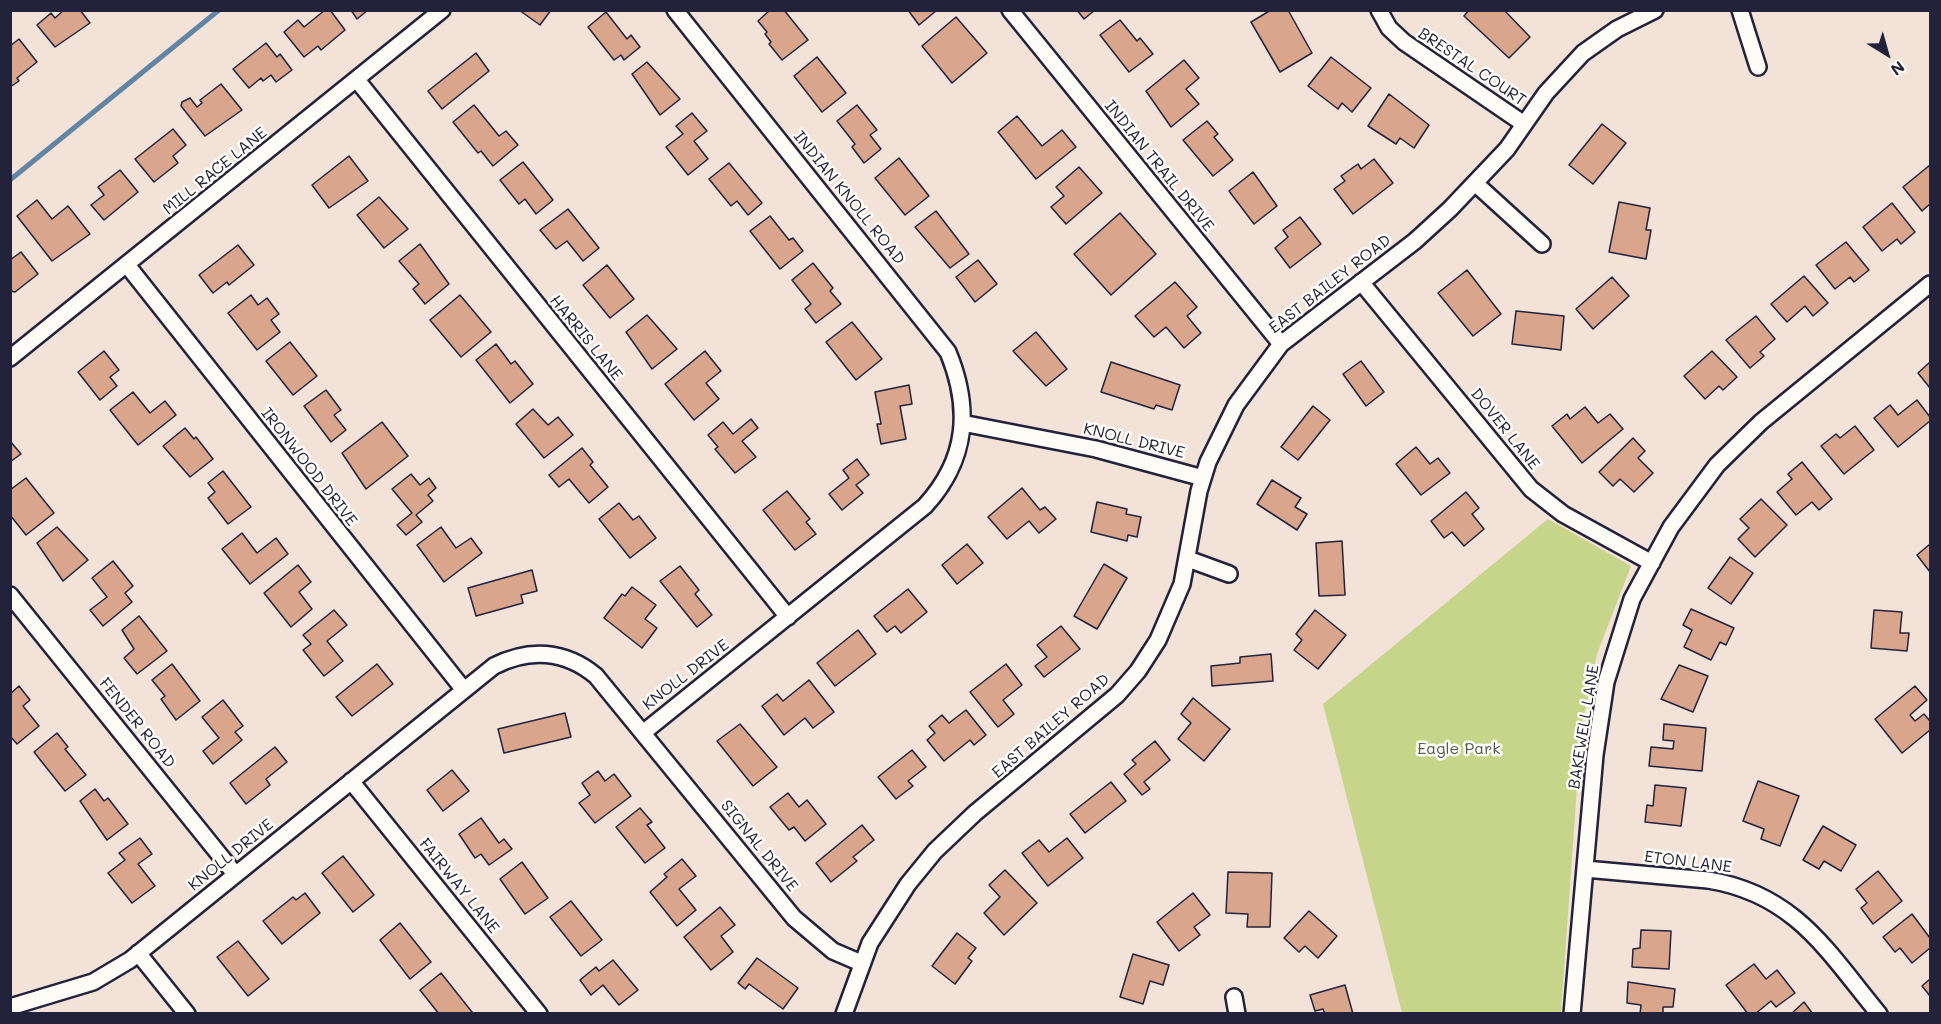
<!DOCTYPE html>
<style>
body{margin:0}
#map{position:relative;width:1941px;height:1024px;overflow:hidden;background:#f2e2d7;font-family:Mali,sans-serif}
canvas{display:block}
.frame{position:absolute;inset:0;border:12px solid #22223b;pointer-events:none}
.north{position:absolute;left:1857px;top:24px;width:60px;height:60px;-webkit-text-stroke:4px #fdfcf7;paint-order:stroke;rotate:143deg;font-size:16px;font-weight:700;line-height:24px;text-align:center;color:#22223b}
.north::after{content:'';display:block;margin:auto;width:21px;height:27px;background:#22223b;clip-path:polygon(50% 0,100% 100%,50% 72%,0 100%)}
</style>
<div id="map">
<canvas width="1941" height="1024"></canvas>
<div class="frame"></div>
<div class="north">N</div>
</div>
<script>
const ctx = document.querySelector('canvas').getContext('2d');
ctx.lineJoin = 'round';
function paint(path, color) { ctx.fillStyle = color; ctx.fill(path, 'evenodd'); }
function stroke(path, color, width, dash) { ctx.strokeStyle = color; ctx.lineWidth = width; ctx.lineCap = dash ? 'butt' : 'round'; ctx.setLineDash(dash || []); ctx.stroke(path); }
function write(font, color, halo, rows, align = 'center') {
  ctx.font = font + ' Mali,sans-serif'; ctx.lineWidth = 5; ctx.setLineDash([]); ctx.textBaseline = 'middle'; ctx.strokeStyle = halo; ctx.fillStyle = color; for (const [text, x, y, turn = 0] of rows) {
    ctx.save(); ctx.translate(x, y); ctx.rotate((+turn || 0) * Math.PI / 180); ctx.textAlign = isNaN(turn) ? turn : align; if (halo) ctx.strokeText(text, 0, 0); ctx.fillText(text, 0, 0); ctx.restore();
  }
}
const green = new Path2D(`
 M1548,519L1631,566L1597,654L1581,730L1561,1013H1402L1323,704Z`);
const stream = new Path2D(`
 M10,180L219,10`);
const building = new Path2D(`
 M64,10H80L90,23L55,47L37,25L51,13L55,18Z
 M325,10H330L345,30L321,50L318,46L304,57L284,32L298,20L304,27Z
 M351,10H368L357,19Z
 M519,10H551L540,25Z
 M770,10H784L808,40L782,60L769,44L771,42L765,34L767,32L758,21Z
 M908,10H937L919,25Z
 M1077,10H1095L1084,19Z
 M1271,10H1288L1312,53L1280,72L1251,22Z
 M1469,10H1504L1530,37L1509,58L1464,16Z
 M606,12L627,39L631,35L640,47L624,60L621,55L614,60L588,27Z
 M956,17L987,53L952,83L922,46Z
 M1120,20L1137,41L1140,38L1153,54L1129,72L1100,35Z
 M19,39L37,62L17,78L19,81L10,87V46Z
 M266,43L277,57L280,54L292,70L276,82L271,75L263,81L261,78L249,88L233,69Z
 M476,53L489,71L442,109L428,91Z
 M817,57L846,93L822,112L794,76Z
 M1331,57L1371,88L1352,112L1342,103L1338,109L1308,86Z
 M1184,60L1199,78L1186,89L1199,104L1171,127L1146,91Z
 M647,62L680,99L660,115L632,74Z
 M221,84L242,110L205,136L181,106L182,102L190,98L197,107L202,103L200,100Z
 M1389,94L1429,125L1414,148L1400,138L1396,144L1368,126Z
 M474,105L499,136L506,131L518,145L493,166L481,151L478,153L453,122Z
 M857,105L877,130L870,135L881,149L864,163L852,147L855,144L837,121Z
 M692,113L707,131L694,141L708,159L688,175L666,147L683,134L676,126Z
 M1017,116L1042,146L1062,130L1076,147L1036,179L998,132Z
 M1207,121L1218,134L1214,137L1233,160L1213,176L1183,140Z
 M1602,124L1626,143L1593,184L1569,165Z
 M173,129L186,145L173,156L178,163L154,182L135,159Z
 M349,156L368,181L329,208L312,185Z
 M899,158L929,196L905,215L875,178Z
 M1374,159L1393,183L1353,214L1334,189L1345,181L1341,176L1358,164L1361,169Z
 M523,162L553,200L536,214L525,199L519,204L500,180Z
 M729,163L762,203L748,215L737,201L731,206L709,179Z
 M1930,165V204L1922,211L1903,187Z
 M1079,167L1102,193L1066,224L1051,207L1064,196L1056,187Z
 M120,170L138,192L104,220L91,205L104,195L98,187Z
 M1253,172L1277,206L1254,224L1229,191Z
 M379,197L408,229L384,248L357,215Z
 M37,200L52,219L68,206L90,234L52,261L17,216Z
 M1619,202L1650,208L1646,230H1651L1646,259L1609,252Z
 M1892,203L1915,232L1901,244L1897,239L1882,251L1863,227Z
 M568,209L599,248L583,261L567,241L556,249L540,230Z
 M936,211L969,254L950,268L915,227Z
 M1120,213L1156,254L1111,295L1074,254Z
 M770,216L789,240L793,238L803,251L780,269L750,231Z
 M1300,217L1321,244L1290,268L1275,248L1288,237L1283,230Z
 M1846,242L1869,270L1854,282L1850,277L1835,289L1816,265Z
 M420,244L449,284L425,304L413,289L419,284L399,261Z
 M238,245L254,265L229,285L227,282L213,293L199,275Z
 M21,252L38,274L15,292L10,291V260Z
 M978,260L997,284L975,302L956,277Z
 M813,263L833,288L830,291L841,304L816,323L805,309L811,304L792,280Z
 M607,265L634,299L610,318L583,285Z
 M1467,270L1501,314L1473,336L1438,293Z
 M1804,276L1828,303L1813,316L1805,306L1787,322L1771,304Z
 M1612,277L1629,296L1593,329L1576,309Z
 M1175,282L1197,307L1187,316L1201,333L1184,348L1166,327L1154,337L1135,316Z
 M251,295L258,305L267,298L279,314L271,320L280,332L257,350L228,313Z
 M460,295L491,332L461,357L430,320Z
 M1516,311L1564,316L1561,350L1512,344Z
 M647,315L677,349L652,369L626,332Z
 M1756,316L1775,339L1760,352L1764,356L1750,368L1726,340Z
 M852,322L882,359L856,380L826,342Z
 M1036,332L1067,369L1046,386L1013,351Z
 M290,342L317,376L293,395L266,361Z
 M496,344L511,364L515,361L533,384L510,403L476,360Z
 M104,351L119,370L110,377L117,386L100,400L78,372Z
 M705,351L721,371L706,383L719,399L694,420L665,384Z
 M1712,351L1737,377L1723,390L1719,386L1705,399L1684,376Z
 M1361,361L1384,392L1366,406L1343,374Z
 M1111,362L1180,385L1172,410L1156,405L1154,409L1101,392Z
 M1930,362V388L1918,373Z
 M909,385L912,404L900,406L906,439L881,444L877,424H881L875,392Z
 M326,390L341,410L334,415L346,430L331,442L304,406Z
 M133,392L150,413L165,401L176,415L138,445L110,410Z
 M1917,400L1930,417V421L1898,447L1874,418L1890,405L1898,415Z
 M1313,406L1330,420L1298,460L1281,447Z
 M1585,407L1598,423L1610,414L1623,429L1582,463L1552,426L1567,414L1570,419Z
 M533,409L548,425L558,417L573,435L544,458L516,424Z
 M751,419L758,428L742,441L756,457L735,473L715,449L718,447L708,435L723,422L733,434Z
 M382,422L408,456L366,489L342,453Z
 M1855,426L1874,450L1844,474L1821,446L1836,434L1840,438Z
 M185,428L194,439L196,437L213,459L190,477L163,446Z
 M1633,438L1645,451L1638,458L1653,473L1634,492L1620,479L1613,486L1599,472Z
 M10,441L21,454L10,462Z
 M1416,447L1430,464L1438,458L1450,473L1421,495L1396,464Z
 M582,448L593,462L590,465L608,487L589,503L569,479L559,487L549,475Z
 M857,459L869,475L856,485L863,493L842,510L829,494L849,478L843,470Z
 M1802,462L1832,499L1819,510L1812,502L1796,515L1777,492L1792,479L1788,474Z
 M223,471L251,507L228,524L208,498L215,492L208,483Z
 M411,474L420,485L429,478L436,488L428,495L433,501L416,515L422,522L406,535L397,525L412,513L392,489Z
 M26,478L54,513L26,535L10,515V490Z
 M1272,480L1301,498L1295,507L1307,514L1297,530L1257,504Z
 M1022,488L1040,510L1045,507L1056,519L1039,533L1029,521L1007,539L988,517Z
 M787,491L810,519L806,522L816,534L795,550L763,510Z
 M1466,492L1479,508L1472,514L1484,529L1464,546L1452,532L1444,538L1431,521Z
 M1761,499L1787,525L1755,557L1738,539L1749,528L1740,519Z
 M1097,502L1127,509L1126,514L1141,517L1137,537L1128,535L1127,541L1091,532Z
 M619,503L633,520L639,516L656,538L630,558L599,519Z
 M57,527L88,560L63,581L37,543Z
 M441,527L456,548L471,538L482,553L444,582L417,545Z
 M242,533L257,553L276,538L288,554L250,584L222,549Z
 M1342,541L1345,595L1319,596L1316,543Z
 M967,544L983,563L957,584L942,565Z
 M1930,544V572L1917,555Z
 M1730,557L1753,573L1731,604L1708,588Z
 M113,561L133,586L125,593L132,602L103,626L90,610L107,597L92,578Z
 M1104,564L1127,578L1097,629L1074,616Z
 M298,565L311,582L299,592L312,609L291,627L264,593Z
 M680,566L699,590L695,594L712,615L697,627L660,581Z
 M532,570L537,591L521,595L523,603L476,616L468,588Z
 M632,587L656,605L645,619L657,628L642,648L604,618L622,594L625,596Z
 M908,589L927,612L901,633L895,626L887,632L874,616Z
 M1691,609L1734,628L1726,645L1720,642L1711,660L1684,647L1692,630L1683,625Z
 M334,610L347,625L327,641L343,661L324,676L303,650L311,644L303,635Z
 M1315,610L1346,635L1318,669L1294,650L1302,640L1296,634Z
 M1874,610L1902,612L1900,633H1909L1907,651L1871,648Z
 M139,616L167,651L137,674L124,658L134,649L122,630Z
 M1061,626L1080,649L1044,677L1035,666L1047,657L1037,645Z
 M858,630L876,654L835,686L817,663Z
 M1271,654L1273,681L1212,686L1211,666L1240,663V657Z
 M172,664L200,701L176,720L161,699L165,696L152,680Z
 M377,664L393,684L352,716L336,697Z
 M1006,664L1022,685L1003,700L1014,714L998,727L970,692Z
 M1679,665L1708,676L1693,712L1661,699Z
 M809,680L834,712L813,728L805,718L784,735L762,706L777,694L783,701Z
 M19,686L30,700L23,706L39,726L17,744L10,736V694Z
 M1915,686L1927,700L1910,715L1915,721L1924,714L1930,721V730L1902,753L1875,719Z
 M1193,698L1230,729L1204,761L1178,739L1191,723L1181,714Z
 M223,700L243,726L235,732L242,740L213,764L203,751L219,738L202,717Z
 M966,710L986,735L974,745L970,740L944,761L927,740L935,733L929,726L942,715L949,723Z
 M565,713L571,737L504,753L498,729Z
 M740,724L777,767L753,786L717,741Z
 M1664,724L1706,728L1702,771L1649,766L1651,747L1673,749L1674,741L1663,740Z
 M57,733L68,747L65,749L86,775L65,791L34,752Z
 M1155,741L1170,760L1144,782L1150,789L1142,795L1124,774L1136,764L1132,760Z
 M275,747L287,762L266,779L270,785L246,804L230,783Z
 M912,750L926,767L908,781L913,786L896,799L878,777Z
 M452,770L469,791L443,811L427,790Z
 M598,771L605,781L614,774L631,796L595,823L579,803L590,795L582,783Z
 M1758,781L1799,796L1780,846L1761,839L1764,829L1743,821Z
 M1111,782L1126,801L1085,833L1070,814Z
 M1655,785L1686,788L1681,826L1645,822L1647,805L1653,806Z
 M95,789L104,801L108,798L128,824L107,840L80,801Z
 M788,793L799,807L807,800L826,824L805,841L794,827L789,830L770,807Z
 M640,808L652,822L647,825L665,848L645,863L616,827Z
 M481,818L499,843L504,839L512,849L489,865L481,854L475,858L459,834Z
 M862,825L874,840L853,857L857,861L831,882L816,863Z
 M1823,826L1856,845L1841,871L1824,861L1819,869L1803,860Z
 M140,838L152,854L138,864L155,886L132,903L108,873L125,860L119,853Z
 M1067,838L1083,858L1048,886L1022,853L1039,840L1049,852Z
 M343,856L374,895L353,912L322,873Z
 M682,859L696,876L679,889L696,910L677,926L650,892L667,877L664,874Z
 M522,862L548,898L525,914L500,879Z
 M1005,870L1037,903L1004,935L984,913L1000,897L989,885Z
 M1878,871L1902,901L1873,924L1861,908L1867,903L1856,889Z
 M1228,872L1272,873L1270,927H1247L1248,914L1226,913Z
 M305,893L320,913L282,944L263,921L293,897L296,900Z
 M1193,893L1210,915L1194,927L1200,935L1179,951L1157,922Z
 M571,901L602,940L581,956L550,917Z
 M720,907L735,925L721,936L733,952L711,970L684,937Z
 M1309,911L1337,936L1318,958L1305,946L1299,952L1284,938Z
 M1912,914L1930,938V948L1912,963L1900,948L1895,952L1883,937Z
 M400,923L431,962L410,979L380,940Z
 M1641,930L1671,931L1669,969L1632,967L1633,949L1640,948Z
 M957,933L976,948L968,958L972,961L955,984L932,966Z
 M238,941L269,979L248,996L217,957Z
 M1133,954L1169,965L1163,985L1150,981L1143,1004L1120,997Z
 M757,958L798,988L783,1009L749,984L745,989L738,983Z
 M613,960L638,990L619,1005L603,985L591,995L580,980L596,967L599,971Z
 M1754,964L1766,979L1777,970L1795,993L1776,1007L1771,1001L1755,1014H1748L1726,985Z
 M441,973L472,1012L470,1014H439L420,990Z
 M1930,979V996L1922,986Z
 M1628,982L1675,989L1673,1007H1663V1014H1640L1641,1005L1627,1003Z
 M1345,985L1353,1014H1325L1323,1009L1315,1011L1310,995Z
 M1804,1002L1813,1014H1791Z`);
const street = new Path2D(`
 M1010,10L1281,344
 M1379,10L1389,28L1404,42L1524,124
 M1740,10L1758,67
 M357,80L788,617
 M1476,184L1542,244
 M127,265L464,690
 M1361,282L1531,489L1563,514L1652,563
 M10,358L442,10
 M962,423L1096,449L1203,478
 M1188,559L1229,574
 M10,595L235,874
 M644,732L925,506C968,459 971,408 948,352L675,10
 M351,781L539,1014
 M1585,869L1708,880C1795,894 1827,951 1879,1014
 M138,953L187,1014
 M1234,997L1237,1014
 M10,1007L93,982L130,960L494,666C529,648 565,650 596,676L794,918L833,951L861,963
 M844,1014L870,943L908,884L935,851L975,813L1117,695L1138,671L1158,640L1182,584L1199,491L1208,462L1236,405L1281,344L1415,241L1450,209L1507,149L1546,93L1583,53L1617,29L1655,10
 M1572,1014L1595,755L1606,682L1632,599L1671,527L1717,465L1761,422L1930,284`);
const streetNames = [
 ["BRESTAL COURT",1472,67,34],
 ["INDIAN TRAIL DRIVE",1159,166,51],
 ["MILL RACE LANE",215,171,-39],
 ["INDIAN KNOLL ROAD",849,198,51],
 ["EAST BAILEY ROAD",1330,284,-38],
 ["HARRIS LANE",586,338,51],
 ["DOVER LANE",1505,429,51],
 ["KNOLL DRIVE",1134,441,14],
 ["IRONWOOD DRIVE",309,467,52],
 ["KNOLL DRIVE",686,675,-38],
 ["FENDER ROAD",137,723,51],
 ["EAST BAILEY ROAD",1051,726,-41],
 ["BAKEWELL LANE",1584,727,-81],
 ["SIGNAL DRIVE",759,846,51],
 ["KNOLL DRIVE",231,855,-39],
 ["ETON LANE",1688,862,7],
 ["FAIRWAY LANE",459,886,51]
];
const parkNames = [
 ["Eagle Park",1459,749]
];
paint(green, '#c6d589');
stroke(stream, '#6284a5', 5);
paint(building, '#d9a68d');
stroke(building, '#22223b', 1.5);
stroke(street, '#22223b', 20);
stroke(street, '#fdfcf7', 15);
write('16px', '#22223b', '#fdfcf7', streetNames);
write('16px', '#535852', '#fdfcf7', parkNames);
</script>
